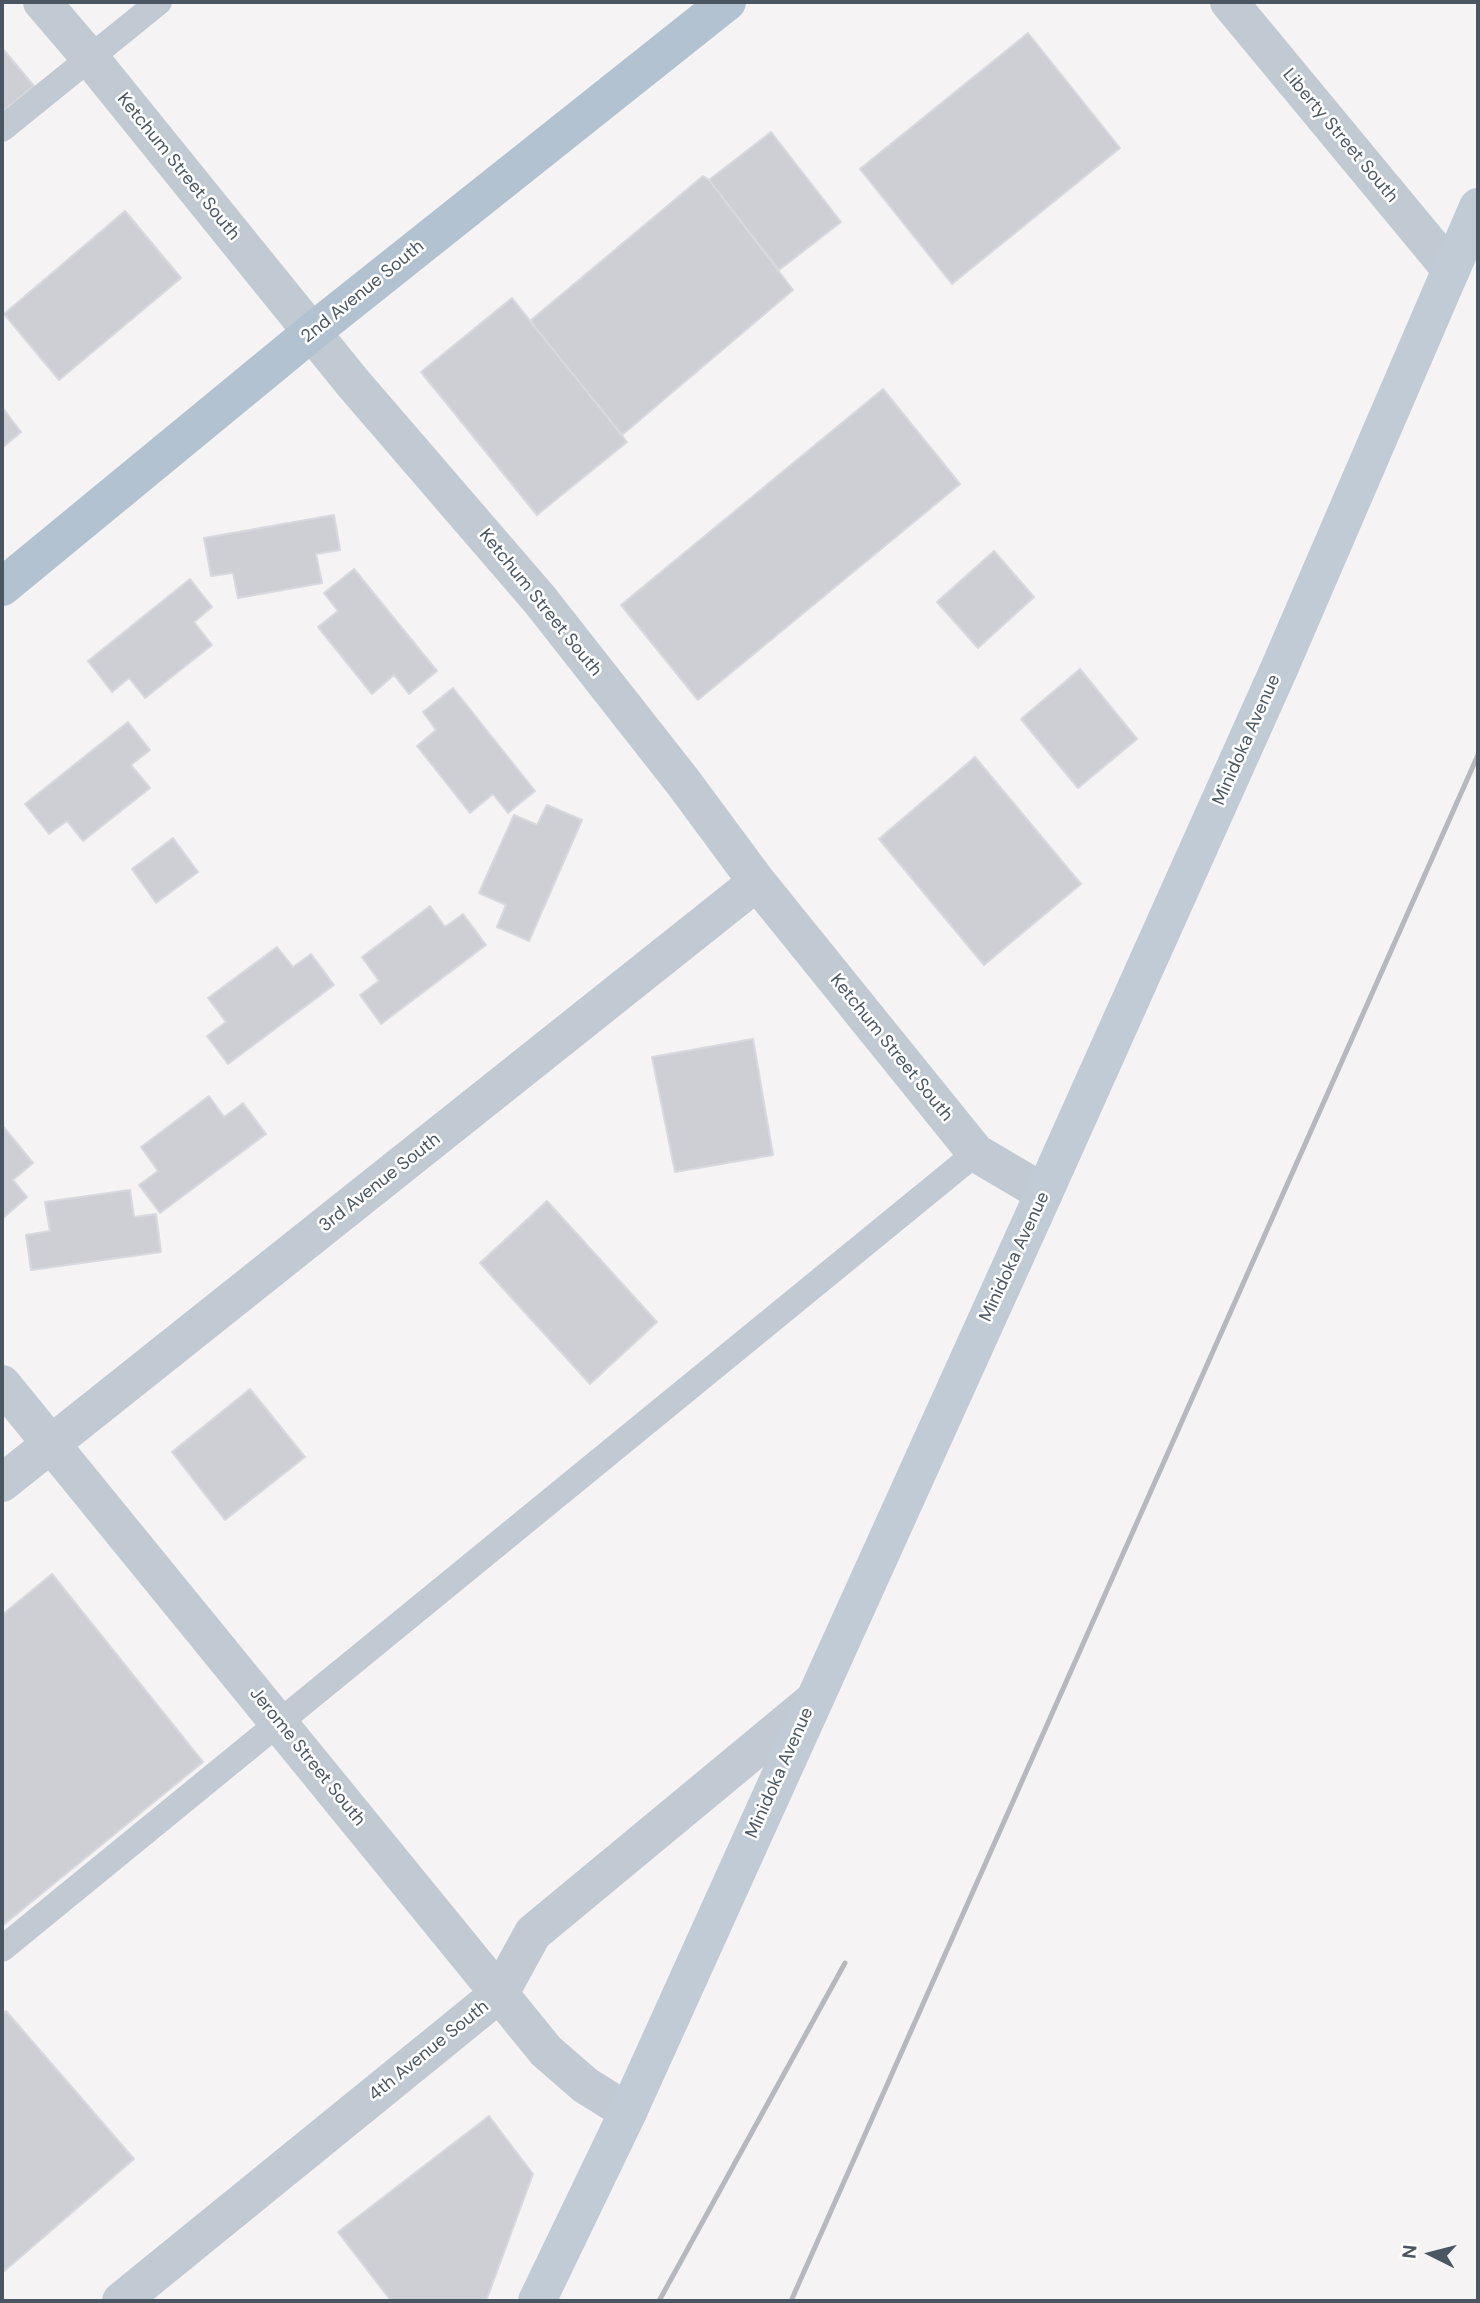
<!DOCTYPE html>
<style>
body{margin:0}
#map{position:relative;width:1480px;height:2303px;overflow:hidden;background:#f5f3f3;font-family:"DM Sans",sans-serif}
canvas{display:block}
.frame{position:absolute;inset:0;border:4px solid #4a5661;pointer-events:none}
.north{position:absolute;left:1396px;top:2219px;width:70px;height:70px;-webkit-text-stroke:5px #fff;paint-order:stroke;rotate:276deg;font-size:19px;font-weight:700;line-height:28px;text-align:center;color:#4a5661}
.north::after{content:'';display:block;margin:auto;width:24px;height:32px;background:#4a5661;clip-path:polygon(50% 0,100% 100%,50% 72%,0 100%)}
</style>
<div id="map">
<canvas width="1480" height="2303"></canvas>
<div class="frame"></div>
<div class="north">N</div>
</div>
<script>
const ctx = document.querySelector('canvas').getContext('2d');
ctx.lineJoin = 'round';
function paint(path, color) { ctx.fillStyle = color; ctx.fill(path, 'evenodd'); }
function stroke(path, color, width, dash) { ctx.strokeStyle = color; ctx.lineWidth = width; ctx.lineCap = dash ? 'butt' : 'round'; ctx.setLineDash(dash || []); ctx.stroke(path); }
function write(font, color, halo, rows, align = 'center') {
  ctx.font = font + ' "DM Sans",sans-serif'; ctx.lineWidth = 5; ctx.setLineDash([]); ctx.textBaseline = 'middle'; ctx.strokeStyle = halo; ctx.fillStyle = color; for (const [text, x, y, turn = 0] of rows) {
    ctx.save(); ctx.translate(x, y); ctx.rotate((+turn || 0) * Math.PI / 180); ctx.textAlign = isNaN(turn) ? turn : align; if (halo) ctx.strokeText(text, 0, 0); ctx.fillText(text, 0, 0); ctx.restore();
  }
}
const building = new Path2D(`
 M1028,33L1120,148L952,284L860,169Z
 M2,48L34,86L2,112Z
 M771,132L841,222L779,270L709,180Z
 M703,176L709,180L793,290L622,435L530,321Z
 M125,211L181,278L59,380L4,314Z
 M512,298L627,442L537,515L421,372Z
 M883,389L960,484L698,700L621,605Z
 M2,407L21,432L2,448Z
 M334,515L340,550L316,554L322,583L238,598L233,573L211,576L204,538Z
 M994,551L1034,597L978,648L937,602Z
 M354,569L437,671L409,694L394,675L372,694L318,627L338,611L324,593Z
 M190,579L212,607L194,622L212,645L145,698L129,678L112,692L88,661Z
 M1080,669L1137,739L1078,788L1021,719Z
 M453,688L535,791L508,813L493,794L470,813L417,746L436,730L423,712Z
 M128,722L150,750L131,765L150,788L83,841L67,821L49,834L25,804Z
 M975,757L1081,884L984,965L879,839Z
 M547,805L582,820L529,941L497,927L506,905L479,893L514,815L537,825Z
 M173,838L198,872L156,903L132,869Z
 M430,906L445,927L463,914L486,945L381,1024L360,995L379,981L362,957Z
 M277,947L293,967L311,954L334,985L228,1064L207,1036L226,1022L208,998Z
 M753,1039L773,1155L675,1172L652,1057Z
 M209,1096L224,1117L243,1103L266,1134L160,1213L139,1185L158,1171L141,1147Z
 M2,1125L33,1163L13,1180L27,1197L2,1219Z
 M130,1190L134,1217L156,1214L161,1252L31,1270L26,1235L50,1231L45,1202Z
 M547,1201L657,1322L590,1384L480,1263Z
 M250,1389L305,1457L225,1520L172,1452Z
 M52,1574L203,1762L2,1926V1615Z
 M6,2011L134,2159L2,2273V2015Z
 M489,2116L533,2174L486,2301H391L338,2232Z`);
const lane = new Path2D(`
 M2,129L159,2
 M2,1949L976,1153`);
const street = new Path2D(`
 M42,2L90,58L353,383L540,600L683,782L757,882L976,1153L1044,1193
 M1229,2L1451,270
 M2,1384L546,2051L585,2085L628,2112
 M2,1483L757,882
 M121,2301L500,1993L533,1933L812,1702`);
const secondary = new Path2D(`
 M537,2301L628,2112L1044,1193L1279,669L1478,207`);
const primary = new Path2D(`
 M2,587L312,332L727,2`);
const rail = new Path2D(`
 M659,2301L845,1963
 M791,2301L1478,755`);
const streetNames = [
 ["Liberty Street South",1340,136,50],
 ["Ketchum Street South",178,167,51],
 ["2nd Avenue South",363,292,-39],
 ["Ketchum Street South",540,603,51],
 ["Minidoka Avenue",1247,740,-66],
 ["Ketchum Street South",891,1048,51],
 ["3rd Avenue South",380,1183,-38],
 ["Minidoka Avenue",1015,1257,-65],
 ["Jerome Street South",307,1757,51],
 ["Minidoka Avenue",780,1773,-66],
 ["4th Avenue South",429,2051,-39]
];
paint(building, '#cdcfd5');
stroke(building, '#d7d9de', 2);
stroke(lane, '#c1cad2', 26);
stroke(street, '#c1cad2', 38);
stroke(secondary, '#c1cbd6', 38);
stroke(primary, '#b3c2d1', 38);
stroke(rail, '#b5b8bd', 5);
write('18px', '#4a5661', '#fff', streetNames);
</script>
